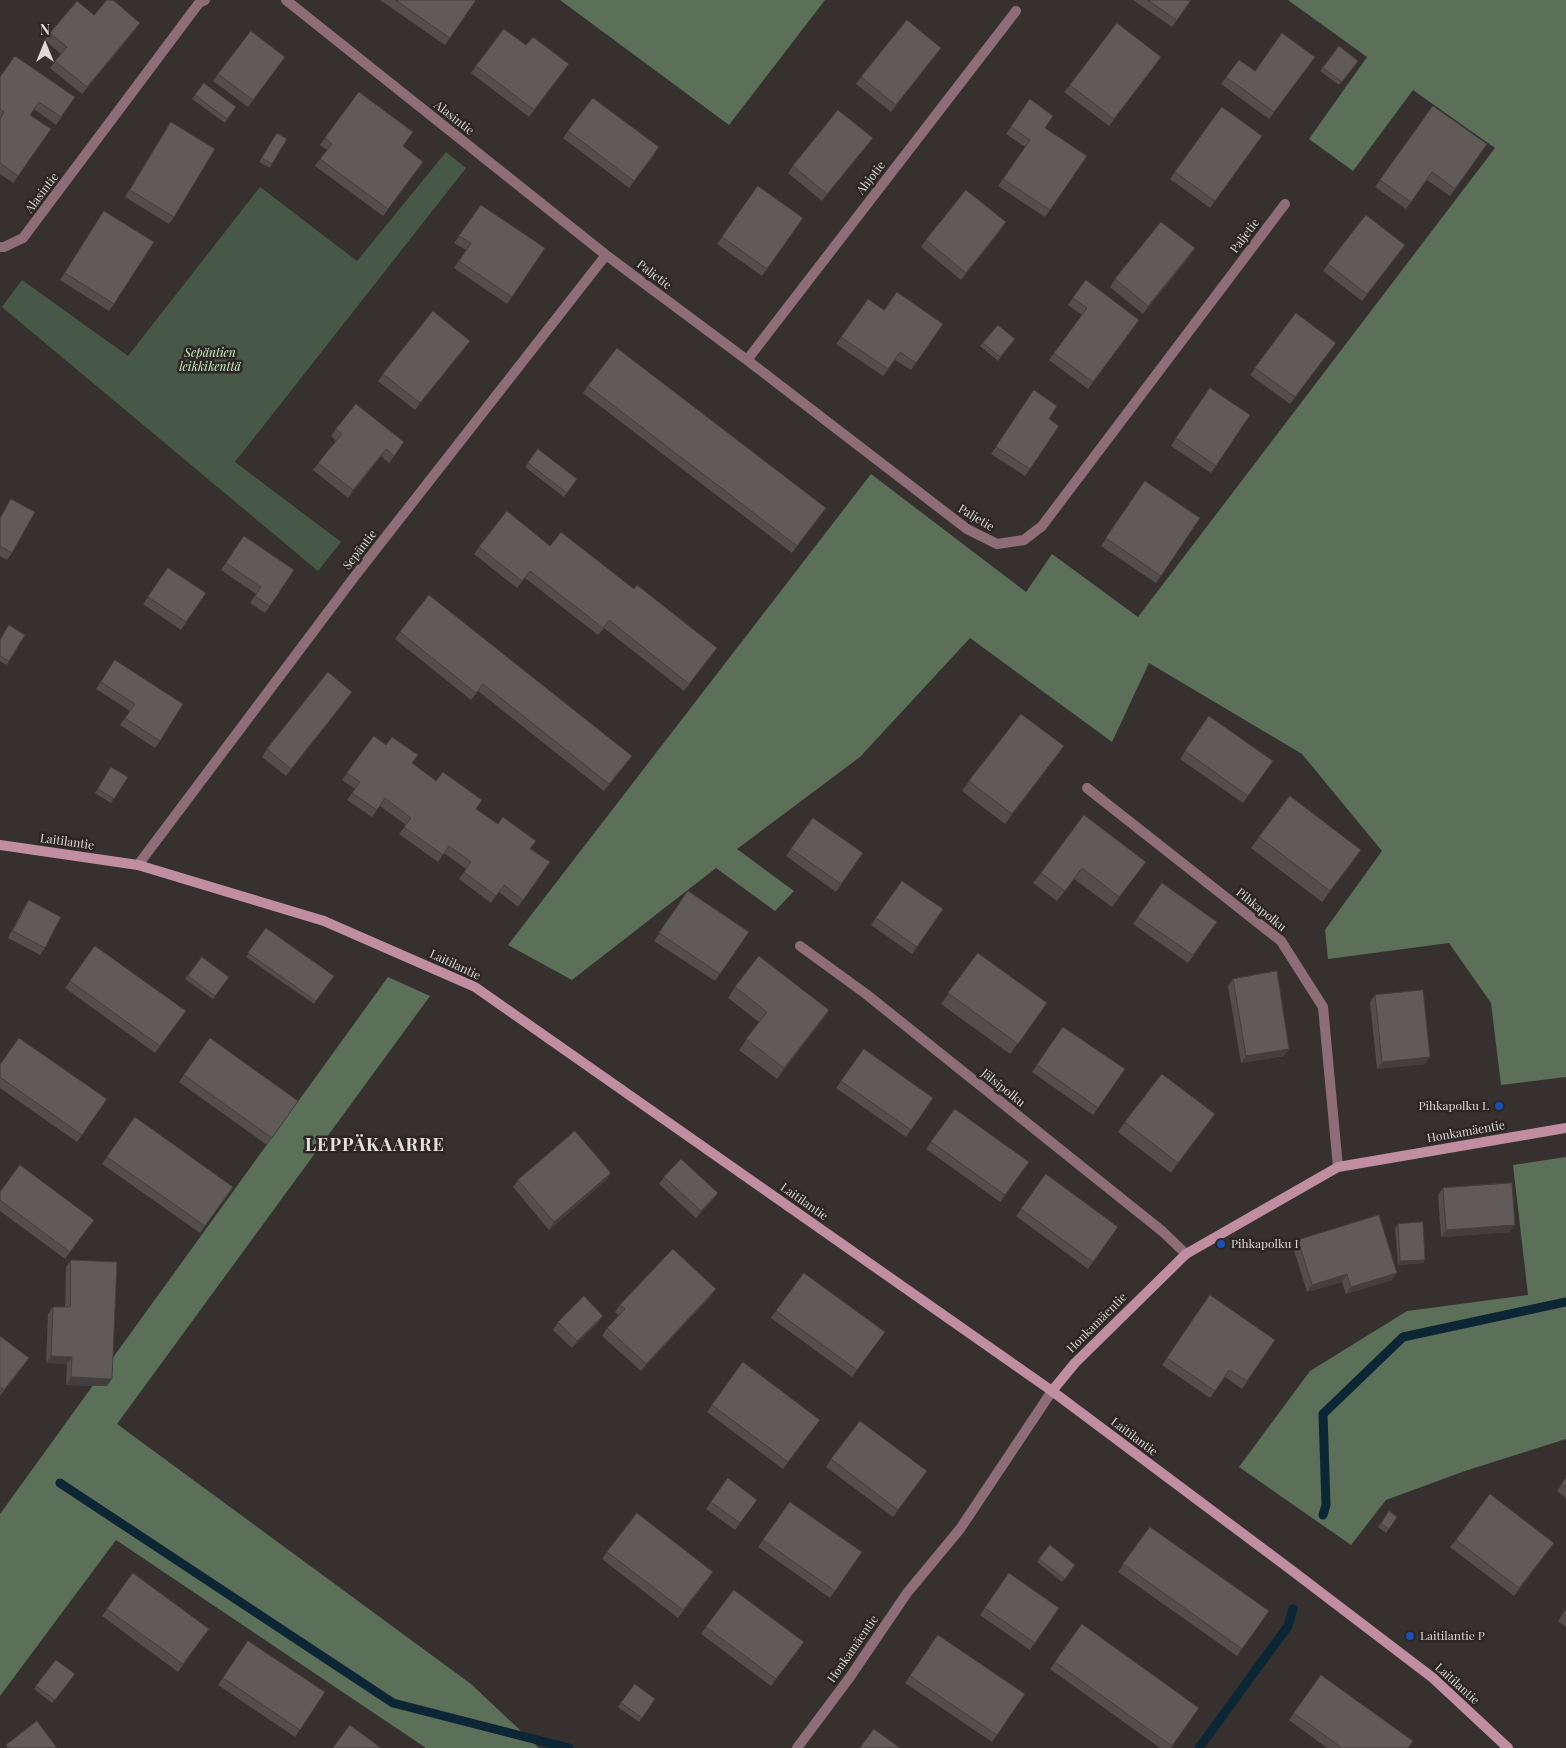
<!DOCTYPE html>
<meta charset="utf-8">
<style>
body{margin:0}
#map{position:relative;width:1566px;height:1748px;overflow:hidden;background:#36312f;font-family:"Playfair Display",serif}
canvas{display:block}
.north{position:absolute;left:20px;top:20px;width:50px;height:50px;-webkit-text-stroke:4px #2c2725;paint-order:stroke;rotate:0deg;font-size:14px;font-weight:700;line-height:20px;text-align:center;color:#ddd9d8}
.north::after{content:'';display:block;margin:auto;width:18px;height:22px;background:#ddd9d8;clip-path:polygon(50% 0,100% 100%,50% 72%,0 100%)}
</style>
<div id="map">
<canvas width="1566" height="1748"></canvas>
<div class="north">N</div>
</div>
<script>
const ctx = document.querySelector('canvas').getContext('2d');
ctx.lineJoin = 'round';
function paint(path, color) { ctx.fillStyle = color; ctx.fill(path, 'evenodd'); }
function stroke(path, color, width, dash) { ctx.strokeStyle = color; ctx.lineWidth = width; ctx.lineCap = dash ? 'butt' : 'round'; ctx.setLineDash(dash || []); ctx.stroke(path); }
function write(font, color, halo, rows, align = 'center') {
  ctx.font = font + ' "Playfair Display",serif'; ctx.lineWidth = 5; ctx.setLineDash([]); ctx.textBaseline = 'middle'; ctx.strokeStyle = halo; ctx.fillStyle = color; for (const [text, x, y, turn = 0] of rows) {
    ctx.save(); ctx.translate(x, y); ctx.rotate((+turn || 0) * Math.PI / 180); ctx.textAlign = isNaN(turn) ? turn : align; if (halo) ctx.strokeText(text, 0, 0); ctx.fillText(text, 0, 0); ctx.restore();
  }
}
const green = new Path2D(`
 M446,152L466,168L235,462L341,542L318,571L2,307L22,280L128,356L260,187L357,261Z`);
const forest = new Path2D(`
 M560,0H825L729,125Z
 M1288,0H1566V1077L1501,1085L1491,1003L1449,943L1328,959L1325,930L1382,851L1302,754L1149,663L1112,742L970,638L860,757L737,849L794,891L775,911L716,868L572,980L508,945L871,474L1026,592L1052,554L1138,617L1495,148L1413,90L1353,171L1309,139L1367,57Z
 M388,977L430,996L117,1424L471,1684L539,1748H426L116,1540L0,1696V1514Z
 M1566,1157V1439L1465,1471L1386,1500L1351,1545L1239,1467L1310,1371L1407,1311L1528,1295L1513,1165Z`);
const stream = new Path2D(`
 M60,1483L393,1703L569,1748
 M1323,1515L1326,1505L1323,1414L1403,1337L1566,1302
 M1199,1748L1288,1626L1293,1609`);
const street = new Path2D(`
 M286,0L606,255L747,360L967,529L997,544L1024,540L1042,526L1285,204
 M0,247H4L23,238L199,3L205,0
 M747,360L1016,11
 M1087,788L1281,941L1323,1007L1338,1167
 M138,865L355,576L606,255
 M800,946L866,994L1162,1231L1186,1254
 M797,1748L850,1677L907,1593L960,1529L1052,1391`);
const secondary = new Path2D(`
 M0,845L138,865L324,921L475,987L1052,1391L1290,1569L1433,1678L1508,1748
 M1052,1391L1075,1363L1186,1254L1338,1167L1566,1128`);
const wall = new Path2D(`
 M380,0H476L445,45Z
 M1133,0H1191L1172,27Z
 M94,15L140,23L135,30L82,94L50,68L61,54L45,40L50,33Z
 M526,45L564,71L529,117L471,73L476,66Z
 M1339,46L1358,61L1339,85L1320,71Z
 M941,48L891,112L856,84L861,77Z
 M1315,57L1269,119L1221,84L1239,60L1255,71Z
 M280,64L248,107L213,81L218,74Z
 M1156,64L1109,126L1064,92L1070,85Z
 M0,77L75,97L56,125L34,109L30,115L51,129L13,183L0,174Z
 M204,83L236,107L225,123L192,99Z
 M359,92L403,147L423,162L383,216L315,166L327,150L320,145Z
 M1030,99L1045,128L1087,156L1045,217L998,186L1025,147L1006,134Z
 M1433,106L1487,144L1450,196L1427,180L1406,209L1375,187Z
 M1222,107L1262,136L1210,208L1170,179Z
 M171,122L174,217L169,224L125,197Z
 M568,131L654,155L629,188L563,138Z
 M274,137L272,164L270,168L259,162Z
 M873,138L822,201L788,173L793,166Z
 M758,186L803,218L762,276L717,244Z
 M481,205L545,248L507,304L454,268L466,250L454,243Z
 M104,211L114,304L109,311L60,280Z
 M1001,230L961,280L921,247L926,240Z
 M1400,252L1362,301L1323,271L1328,264Z
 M1190,256L1143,314L1110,287L1115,279Z
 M1086,280L1139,320L1088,389L1049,360L1082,315L1068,305Z
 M868,299L884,310L943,324L911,370L895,360L883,376L836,344Z
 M1296,313L1336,343L1290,404L1250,375Z
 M1015,339L998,361L980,346L983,343Z
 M470,341L415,410L378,381L383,374Z
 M588,386L821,515L792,553L583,393Z
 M1210,388L1250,415L1211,473L1171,446Z
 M1034,390L1049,419L1059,426L1025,476L991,454Z
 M336,429L404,442L389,463L381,456L348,498L313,470L336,441L331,436Z
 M538,449L577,479L564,497L525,467Z
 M1145,481L1200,518L1156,583L1101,546Z
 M11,499L12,553L7,560L0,556V518Z
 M244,537L294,570L265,613L250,603L256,594L221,570Z
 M550,546L634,589L717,648L684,691L604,628L598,635L525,578L517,588L474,554L479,547Z
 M168,568L206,593L181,630L143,604Z
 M400,632L627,763L604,791L478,691L471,700L395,639Z
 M0,640L9,661L7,665L0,661Z
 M115,660L160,741L155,748L120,725L130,711L96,689Z
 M347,699L286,776L262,757L267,749Z
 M1209,716L1273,761L1243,803L1180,759Z
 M374,736L550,862L518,907L499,892L491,903L459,879L466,869L444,853L438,862L399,834L406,825L380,806L372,817L347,800L355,789L342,780Z
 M1056,757L1005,824L962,791L969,781Z
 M109,770L128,777L111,803L95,793Z
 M813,818L863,853L836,892L786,856Z
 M1259,837L1354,860L1322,902L1251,848Z
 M1146,862L1112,907L1074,879L1057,901L1033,883L1041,873Z
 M902,881L943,909L912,954L871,925Z
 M1162,883L1217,922L1188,963L1133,924Z
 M688,891L749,932L715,981L654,941Z
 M29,900L45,948L40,955L8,938L24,907Z
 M266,928L334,976L314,1004L246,957Z
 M95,946L186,1011L155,1053L65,988Z
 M978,953L1047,1003L1010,1054L941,1004Z
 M202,957L229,977L213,999L185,979Z
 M1233,979L1284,1056L1241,1063L1228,986Z
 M735,987L829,1010L777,1079L739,1050L759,1022L728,998Z
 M1375,995L1425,1064L1377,1069L1370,1002Z
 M1063,1027L1125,1069L1093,1115L1032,1072Z
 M210,1038L298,1101L267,1145L179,1082Z
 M864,1049L933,1098L906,1137L836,1088Z
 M0,1065L107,1099L77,1142L0,1088Z
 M955,1109L1029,1162L1000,1202L926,1149Z
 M135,1117L233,1187L200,1233L102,1164Z
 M1125,1122L1207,1125L1171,1173L1118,1132Z
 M611,1173L606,1180L549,1230L513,1187L518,1180Z
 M1046,1174L1118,1227L1088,1269L1016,1216Z
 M664,1177L713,1200L696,1218L659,1184Z
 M1443,1188L1510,1232L1441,1237L1438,1195Z
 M0,1192L94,1220L65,1259L0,1211Z
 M1398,1224L1425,1260L1423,1263L1398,1265L1395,1228Z
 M1298,1240L1392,1280L1346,1294L1342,1282L1307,1292L1293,1247Z
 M71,1260L107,1386L66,1385L67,1364L46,1363L48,1314L53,1307H65L66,1267Z
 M804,1273L885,1332L852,1377L771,1318Z
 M716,1289L711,1296L641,1371L602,1336L607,1328L619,1316L615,1312L620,1305Z
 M1210,1295L1275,1340L1242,1389L1225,1377L1210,1398L1162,1365Z
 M558,1322L598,1323L572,1348L553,1330Z
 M0,1336L24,1365L0,1396Z
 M743,1362L820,1420L783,1469L707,1412Z
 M831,1459L922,1478L893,1517L826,1467Z
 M728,1478L757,1500L735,1530L706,1509Z
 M1566,1478V1498L1557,1491Z
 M790,1502L862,1552L830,1598L758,1547Z
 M1389,1511L1397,1517L1386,1533L1378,1527Z
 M1150,1527L1269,1611L1237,1656L1118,1572Z
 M1456,1540L1549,1550L1514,1596L1450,1547Z
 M1050,1545L1075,1565L1062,1582L1037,1562Z
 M607,1552L708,1579L678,1618L602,1559Z
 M133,1573L209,1629L178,1672L102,1616Z
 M1009,1573L1059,1608L1030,1650L980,1615Z
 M734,1590L804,1642L771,1686L701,1634Z
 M1566,1609V1627L1558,1621Z
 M938,1635L1025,1694L992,1742L905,1683Z
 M248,1641L325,1692L295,1737L218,1685Z
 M56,1660L75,1674L52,1703L34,1689Z
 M1055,1662L1199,1708L1171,1748H1160L1050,1669Z
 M1321,1675L1408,1748H1327L1289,1720Z
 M635,1684L655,1699L639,1722L618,1707Z`);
const shadedWall = new Path2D(`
 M140,23L135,30L82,94L87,87Z
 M941,48L936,55L891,112L896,105Z
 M873,138L868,145L822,201L827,194Z
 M1006,222L1001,230L961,280L966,273Z
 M1195,248L1190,256L1143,314L1148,306Z
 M470,341L465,348L415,410L420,403Z
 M386,449L381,456L348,498L353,490Z
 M352,692L347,699L286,776L291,769Z
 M1064,746L1056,757L1005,824L1012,814Z
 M829,1010L822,1021L777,1079L784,1068Z
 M1289,1049L1284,1056L1241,1063L1246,1056Z
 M1430,1057L1425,1064L1377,1069L1382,1062Z
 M1215,1114L1207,1125L1171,1173L1178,1163Z
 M611,1173L606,1180L549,1230L554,1222Z
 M718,1193L713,1200L696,1218L701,1211Z
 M1515,1225L1510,1232L1441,1237L1446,1230Z
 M1425,1260L1423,1263L1398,1265L1400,1261Z
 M1397,1273L1392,1280L1346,1294L1351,1287Z
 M1347,1274L1342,1282L1307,1292L1312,1285Z
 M716,1289L711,1296L641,1371L646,1364Z
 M603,1316L598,1323L572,1348L577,1341Z
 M51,1356L72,1357L67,1364L46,1363Z
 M71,1377L112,1379L107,1386L66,1385Z`);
const building = new Path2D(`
 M107,0H113L140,23L87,87L55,61L67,47L50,33L77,1L94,15Z
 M396,0H476L450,38Z
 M1148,0H1191L1177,20Z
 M907,20L941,48L896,105L861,77Z
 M1117,23L1161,57L1114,119L1070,85Z
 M504,29L526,45L533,37L569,64L534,110L476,66Z
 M251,31L285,57L253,100L218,74Z
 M1282,33L1315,57L1274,112L1226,77L1239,60L1255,71Z
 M1339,46L1358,61L1342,82L1323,68Z
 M15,56L75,97L61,117L39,102L30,115L51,129L18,176L0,163V119L4,112L0,109V77Z
 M204,83L236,107L227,119L195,95Z
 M359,92L413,132L403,146L423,162L388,209L320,159L332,144L325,138Z
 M593,98L659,147L634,181L568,131Z
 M1030,99L1053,116L1045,128L1087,156L1050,210L1003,179L1030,140L1011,127Z
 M1433,106L1487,144L1455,189L1432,172L1411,202L1380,180Z
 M1222,107L1262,136L1215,201L1175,172Z
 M838,110L873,138L827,194L793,166Z
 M171,122L215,149L174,217L130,190Z
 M277,133L287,139L272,164L262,158Z
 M758,186L803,218L767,269L722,237Z
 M966,190L1006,222L966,273L926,240Z
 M481,205L545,248L512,297L459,261L471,243L459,236Z
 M104,211L154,242L114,304L65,273Z
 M1366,215L1405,245L1367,294L1328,264Z
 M1161,222L1195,248L1148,306L1115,279Z
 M1086,280L1139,320L1093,382L1054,353L1087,308L1073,298Z
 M897,292L943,324L916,363L900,352L888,369L841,337L868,299L884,310Z
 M433,311L470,341L420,403L383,374Z
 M1296,313L1336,343L1295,397L1255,368Z
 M998,325L1015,339L1000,357L983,343Z
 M617,348L826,508L797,546L588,386Z
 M1210,388L1250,415L1216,466L1176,438Z
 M1034,390L1057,406L1049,419L1059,426L1030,469L996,447Z
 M356,404L404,442L394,456L386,449L353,490L318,463L342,434L336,429Z
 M538,449L577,479L567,493L528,463Z
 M1145,481L1200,518L1161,576L1106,538Z
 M11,499L35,512L12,553L0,546V519Z
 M507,511L550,546L561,532L634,589L637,585L717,648L689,684L609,620L603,628L530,571L522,581L479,547Z
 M244,536L294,570L270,606L255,596L261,587L226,563Z
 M168,568L206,593L186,622L148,597Z
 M429,595L632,756L609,784L483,684L476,693L400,632Z
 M9,625L25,635L9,661L0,656V640Z
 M115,660L183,704L160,741L125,718L135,704L101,682Z
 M328,672L352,692L291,769L267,749Z
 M1021,714L1064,746L1012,814L969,781Z
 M1209,716L1273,761L1248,796L1185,751Z
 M374,736L386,745L392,737L418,755L412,763L436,781L443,772L482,800L476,809L498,824L503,817L536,841L530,849L550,862L523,900L504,885L496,896L464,872L471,862L449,846L443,855L404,827L411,818L385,798L377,810L352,793L360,782L347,773Z
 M111,767L128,777L114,799L98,789Z
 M1290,796L1361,850L1330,891L1259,837Z
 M1084,815L1146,862L1119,897L1082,868L1065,891L1041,873Z
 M813,818L863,853L841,884L791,849Z
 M902,881L943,909L917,947L876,918Z
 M1162,883L1217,922L1193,955L1138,917Z
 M688,891L749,932L720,974L659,933Z
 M29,900L61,917L45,948L13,931Z
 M266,928L334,976L316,1001L248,953Z
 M95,946L186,1011L160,1046L70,981Z
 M978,953L1047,1003L1018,1044L948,993Z
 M759,956L829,1010L784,1068L746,1039L767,1012L735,987Z
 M202,957L229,977L215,996L188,976Z
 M1277,971L1289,1049L1246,1056L1233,979Z
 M1423,990L1430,1057L1382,1062L1375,995Z
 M1063,1027L1125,1069L1098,1108L1037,1065Z
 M19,1038L107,1099L82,1135L0,1077V1065Z
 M210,1038L298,1101L272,1138L184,1075Z
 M864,1049L933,1098L911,1130L841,1081Z
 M1162,1074L1215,1114L1178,1163L1125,1122Z
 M955,1109L1029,1162L1005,1195L931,1142Z
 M135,1117L233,1187L205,1226L107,1157Z
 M575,1131L611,1173L554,1222L518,1180Z
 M681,1159L718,1193L701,1211L664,1177Z
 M20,1165L94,1220L70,1252L0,1200V1192Z
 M1046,1174L1118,1227L1093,1262L1021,1209Z
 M1512,1183L1515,1225L1446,1230L1443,1188Z
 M1379,1215L1397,1273L1351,1287L1347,1274L1312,1285L1298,1240Z
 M1423,1222L1425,1260L1400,1261L1398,1224Z
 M673,1249L716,1289L646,1364L607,1328L625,1309L620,1305Z
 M71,1260L117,1262L112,1379L71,1377L72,1357L51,1356L53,1307H70Z
 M804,1273L885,1332L857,1370L776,1311Z
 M1210,1295L1275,1340L1247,1381L1229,1370L1215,1391L1167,1358Z
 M584,1296L603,1316L577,1341L558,1322Z
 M0,1336L29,1358L4,1390L0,1387Z
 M743,1362L820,1420L788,1462L712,1405Z
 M860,1421L927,1471L898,1510L831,1459Z
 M728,1478L757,1500L740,1523L711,1502Z
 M1566,1478V1487L1562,1484Z
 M1490,1494L1554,1543L1519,1588L1456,1540Z
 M790,1502L862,1552L835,1591L763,1540Z
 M1389,1511L1397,1517L1389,1529L1381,1524Z
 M637,1513L713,1572L683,1610L607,1552Z
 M1150,1527L1269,1611L1242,1649L1123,1564Z
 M1050,1545L1075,1565L1065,1579L1039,1559Z
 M133,1573L209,1629L183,1664L107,1609Z
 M1009,1573L1059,1608L1035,1643L985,1608Z
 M734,1590L804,1642L776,1679L706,1627Z
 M1566,1609V1616L1563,1614Z
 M1082,1624L1199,1708L1172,1746L1055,1662Z
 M938,1635L1025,1694L997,1735L910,1676Z
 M248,1641L325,1692L300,1730L223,1678Z
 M56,1660L75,1674L55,1700L36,1686Z
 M1321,1675L1413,1741L1408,1748H1342L1294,1713Z
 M635,1684L655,1699L642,1718L621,1703Z
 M37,1721L57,1748H8L6,1745Z
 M350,1725L381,1748H333Z
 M874,1729L900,1748H860Z`);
const markers = [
 [1499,1106,5,"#1a4fb4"],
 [1221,1244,5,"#1a4fb4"],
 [1410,1636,5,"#1a4fb4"]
];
const streetNames = [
 ["Alasintie",454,118,38],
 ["Ahjotie",871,178,-52],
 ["Alasintie",42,193,-53],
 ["Paljetie",1245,236,-53],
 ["Paljetie",654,275,37],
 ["Paljetie",976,518,31],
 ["Sepäntie",360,550,-52],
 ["Laitilantie",67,842,8],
 ["Pihkapolku",1261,910,39],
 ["Laitilantie",455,965,25],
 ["Jälsipolku",1003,1088,39],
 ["Honkamäentie",1466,1132,-10],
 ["Laitilantie",804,1202,35],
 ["Honkamäentie",1097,1323,-45],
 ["Laitilantie",1134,1437,37],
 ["Honkamäentie",853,1649,-55],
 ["Laitilantie",1457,1684,42]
];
const parkNames = [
 ["Sepäntien",210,353],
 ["leikkikenttä",210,367]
];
const poiNames = [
 ["Pihkapolku L",1489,1106,"right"],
 ["Pihkapolku I",1231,1244],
 ["Laitilantie P",1420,1636]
];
const districtNames = [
 ["LEPPÄKAARRE",375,1145]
];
paint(green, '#485846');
paint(forest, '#5c6f59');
stroke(stream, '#0c2635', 9);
stroke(street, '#8e6d79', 10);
stroke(secondary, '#c18da0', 10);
paint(wall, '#534d4c');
paint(shadedWall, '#433f3e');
paint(building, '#605a58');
stroke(building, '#433f3e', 1);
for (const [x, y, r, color] of markers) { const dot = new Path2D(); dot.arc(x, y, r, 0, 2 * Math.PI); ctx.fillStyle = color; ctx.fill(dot); stroke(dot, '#2c2725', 2); }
write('12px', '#ddd9d8', '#2c2725', streetNames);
write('italic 12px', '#caf1c5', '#2c2725', parkNames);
write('12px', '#ddd9d8', '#2c2725', poiNames, 'left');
ctx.letterSpacing = '1px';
write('bold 18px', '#e5dedb', '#2c2725', districtNames);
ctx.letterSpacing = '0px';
</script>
